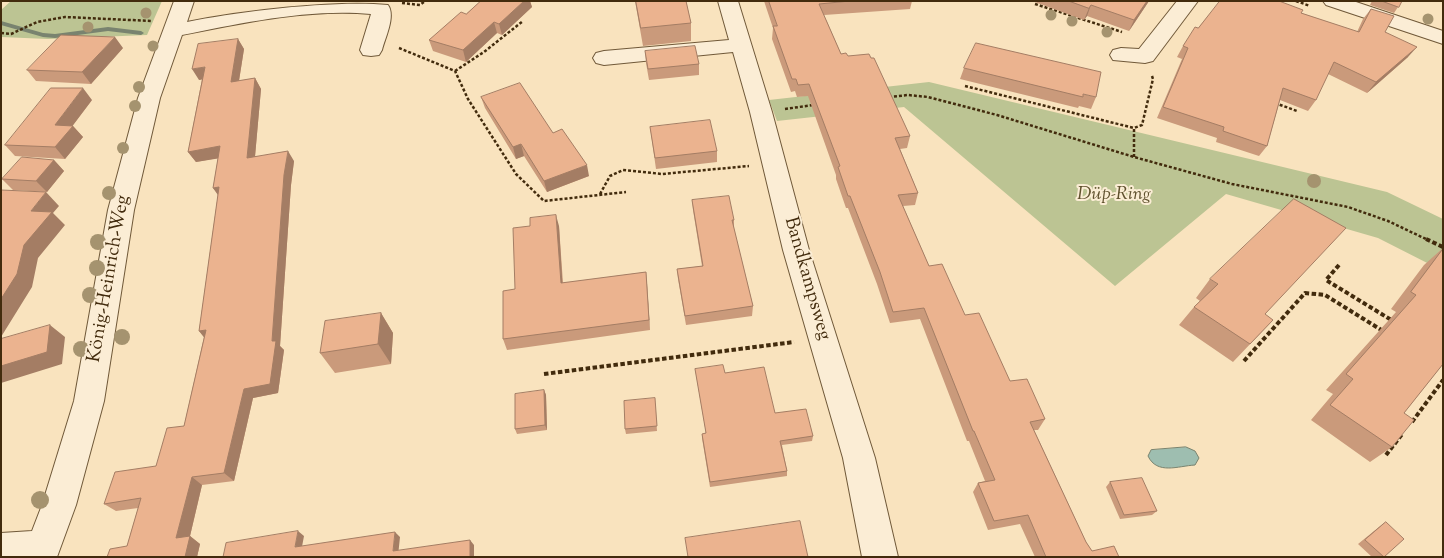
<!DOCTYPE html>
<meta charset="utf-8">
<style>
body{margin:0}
#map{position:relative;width:1444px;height:558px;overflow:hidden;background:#f9e3be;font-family:"Sorts Mill Goudy",serif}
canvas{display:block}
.frame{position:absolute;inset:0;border:2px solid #422b0d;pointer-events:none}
</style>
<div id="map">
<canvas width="1444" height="558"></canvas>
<div class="frame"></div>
</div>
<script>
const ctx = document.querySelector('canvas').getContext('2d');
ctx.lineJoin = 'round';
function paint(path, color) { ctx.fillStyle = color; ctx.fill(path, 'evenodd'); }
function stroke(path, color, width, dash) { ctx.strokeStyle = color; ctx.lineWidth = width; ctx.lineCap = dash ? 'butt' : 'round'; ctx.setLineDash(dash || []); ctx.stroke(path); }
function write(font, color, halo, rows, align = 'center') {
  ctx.font = font + ' "Sorts Mill Goudy",serif'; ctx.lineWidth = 4; ctx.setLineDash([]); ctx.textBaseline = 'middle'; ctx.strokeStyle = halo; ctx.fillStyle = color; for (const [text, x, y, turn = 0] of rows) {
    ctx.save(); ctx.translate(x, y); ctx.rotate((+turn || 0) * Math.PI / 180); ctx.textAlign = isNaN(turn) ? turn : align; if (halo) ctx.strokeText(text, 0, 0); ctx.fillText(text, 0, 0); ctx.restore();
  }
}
const green = new Path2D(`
 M11,1H162L147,35L48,39L1,37V10Z
 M929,82L1387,192L1443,219V271L1378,238L1226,194L1115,286L904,107L777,121L769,100Z`);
const water = new Path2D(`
 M1186,447L1195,451L1199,458L1195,465C1178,466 1157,475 1148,456L1151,450Z`);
const stream = new Path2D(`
 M1,21L43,33L55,34L108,27L141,31L144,33L141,35L108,31L55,38L43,37L1,25Z`);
const pathFar1 = new Path2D(`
 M1296,1L1310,6
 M402,3L420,5L425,1
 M1035,4L1122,32
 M1,33L11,34L37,22L65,17L152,21
 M399,48L455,71L468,99L516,174L544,201L626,192
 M455,71L484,52L523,21
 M965,86L1134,128
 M889,97L908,95L928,97L997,115L1134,157L1232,184L1348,207L1388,221L1428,240
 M1275,103L1297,111
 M785,109L813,105
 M1134,157V128L1142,125L1153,79L1152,76
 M600,194L610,176L623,170L662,174L749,166`);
const path = new Path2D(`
 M1426,239L1443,247
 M1339,265L1326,280L1393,321
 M1244,361L1305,293L1325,295L1383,331
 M544,374L794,342
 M1412,422L1443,380
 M1386,455L1403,433`);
const minor = new Path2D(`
 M174,1H194L187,22C241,11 335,0 388,5C396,16 385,38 382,50L379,55L371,56L363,55L360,50L371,14C311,8 241,23 182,35L160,98L134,210L104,401L76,505L57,557H1V533L32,531L42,505L74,401L108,210L138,98Z
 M718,1H738L772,112L809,250L875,458L898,557H862L843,458L783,250L750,112L733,52L604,65L596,63L593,58L596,53L604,51L729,40Z
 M1177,1H1198L1153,61L1145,63L1113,60L1110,55L1113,50L1121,48L1139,49Z
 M1323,1H1353L1443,31V44L1326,5Z`);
const trees = [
 [146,13,5.5],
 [1051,15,5.5],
 [1428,19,5.5],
 [1072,21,5.5],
 [88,27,5.5],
 [1107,32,5.5],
 [153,46,5.5],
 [139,87,6],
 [135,106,6],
 [123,148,6],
 [1314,181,7],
 [109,193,7],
 [98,242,8],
 [97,268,8],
 [90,295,8],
 [122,337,8],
 [81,349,8],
 [40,500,9]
];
const wall = new Path2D(`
 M481,1H530L532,7L502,35L497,33L466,62L433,51L429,40L466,14Z
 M635,1H686L691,23V41L643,46Z
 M764,1H912L910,9L824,15L841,54L848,56L910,136L907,148L900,149L918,193L915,205L903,206L929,266L965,315L1010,381L1045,419L1038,430H1034L1086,542L1092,551L1119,557H1035L1020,524L988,530L973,492L978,483L985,481L969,441H967L920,319L890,323L877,284L848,208H846L836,179V175L808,96L797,97L795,91L791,92L772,39L773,28Z
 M1032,1H1149L1129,31L1087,16L1084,20Z
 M1372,1H1402L1394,13L1370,5Z
 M1371,9L1385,32L1408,57L1367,93L1328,74L1316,100L1308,111L1280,100L1267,146L1259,156L1216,142L1217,138L1157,118L1182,59L1177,57L1183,46L1198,28L1301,13L1357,32L1363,19Z
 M238,39L244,49L239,81L255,78L261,89L255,156L294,161L291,185L280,346L284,350L278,393L253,398L234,481L202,485L190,536L200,544L197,557H107L127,546L138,508L116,511L104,504L156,466L184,426L204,337L199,331L218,194L213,188L218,158L196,162L188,152L202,79L199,80Z
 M123,48L91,84L36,81L27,70Z
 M645,51L699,64V75L649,80L646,63Z
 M964,68L1096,97L1091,109L1079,106L1078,108L960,79Z
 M481,97L589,176L547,192L524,156L516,159L485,108Z
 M92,100L72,126H73L83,137L65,159L15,156L5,145Z
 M650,127L717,151V162L656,169Z
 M54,160L64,171L47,192L13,190L2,179Z
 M692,200L734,220V229L753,306L752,316L686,325L678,279L677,269L702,266L693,210Z
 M559,226L563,283L646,272L650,330L507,350L503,339L515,289Z
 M1443,248V364L1404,413L1392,447L1370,462L1311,420L1333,394L1326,390L1396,312L1391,309L1424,265Z
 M1210,279L1273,320L1233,362L1179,325L1194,307L1200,301L1196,298Z
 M381,313L393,333L391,364L335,373L320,353Z
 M695,369L725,373L775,413L813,436L812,441L782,445L787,471V476L710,487L702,438V434L706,433Z
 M544,390L546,395L547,430L517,434L515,429Z
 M655,403L657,431L626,434L625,429Z
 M1110,482L1157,511L1152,515L1120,519L1106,487Z
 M1386,522L1384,557H1372L1358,544L1379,527Z`);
const shadedWall = new Path2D(`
 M524,1H530L532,7L502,35L499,24Z
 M1147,1H1149L1129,31L1134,20Z
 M1091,5L1087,16L1084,20L1089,8Z
 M494,22L497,33L466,62L463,50Z
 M115,37L123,48L91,84L82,72Z
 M238,39L244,49L237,93L231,82Z
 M1417,47L1408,57L1367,93L1376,82Z
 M205,67L211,78L199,80L192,69Z
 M255,78L261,89L254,168L247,158Z
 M83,88L92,100L65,136L73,126L83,137L65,159L55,147V125Z
 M521,144L524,156L516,159L513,147Z
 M220,146L227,157L196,162L188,152Z
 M288,151L294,161L291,185L280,346L284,350L278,393L253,398L234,481L224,473L244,389L272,341L284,175Z
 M54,160L64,171L47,192L36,181Z
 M587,165L589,176L547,192L544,181Z
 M219,187L220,198L213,188Z
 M46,192L59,206L53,213L65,225L38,258L32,287L1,337V299L31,211Z
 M556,215L559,226L563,294L561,283Z
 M646,272L647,283L650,330L649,320Z
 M381,313L393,333L391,364L378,344Z
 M50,325L65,337L62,364L1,383V366Z
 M206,330L207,341L199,331Z
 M544,390L546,395L547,430L545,425Z
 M192,477L202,485L190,536L200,544L197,557H185L176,538Z
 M298,531L304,536L301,552L295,547Z
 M395,532L400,537L398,556L393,551Z
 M470,540L474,545V557H470Z`);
const building = new Path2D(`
 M481,1H524L499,24L494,22L463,50L429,40L461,12L466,14Z
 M636,1H686L691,23L641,28Z
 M769,1H850L819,4L841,54L846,53L848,56L869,54L871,58H874L910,136L895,138L918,193L898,195L929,266L942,264L965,315L979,313L1010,381L1027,379L1045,419L1030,422L1086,542L1092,551L1114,546L1119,557H1046L1028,515L994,521L978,483L995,480L974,431H973L924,308L893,312L880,272L850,196H848L838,167L840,166L809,84L798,85L796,79H792L773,26H777Z
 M1069,1H1147L1134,20L1091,5L1089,8Z
 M1220,1H1279L1303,10L1301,13L1359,32L1371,9L1394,16L1385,32L1417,47L1376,82L1334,62L1316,100L1283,88L1267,146L1223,131L1224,127L1163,107L1188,48L1183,46L1195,27L1198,28Z
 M1382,1H1402L1399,7Z
 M61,35L115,37L82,72L27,70Z
 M238,39L231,82L255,78L247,158L288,151L284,175L272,341H276L270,384L244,389L224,473L192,477L176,538L190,536L185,557H107L110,549L127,546L141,498L104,504L115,472L156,466L167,428L184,426L206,330L199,331L219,187L213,188L220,146L188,152L205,67L192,69L198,44Z
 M976,43L1101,72L1096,97L1083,94V97L964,68Z
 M695,46L699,64L648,69L645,51Z
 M520,83L553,133L562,129L587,165L544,181L521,144L513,147L481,97Z
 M51,88H83L55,125L73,126L55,147L5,145Z
 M710,120L717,151L655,158L650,127Z
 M22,157L54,160L36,181L2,179Z
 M1,190L46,192L31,211L52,212L24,245L17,274L1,299Z
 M729,196L734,220H732L753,306L685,316L677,269L703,266L692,200Z
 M1294,199L1346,228L1265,314L1273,320L1250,344L1194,307L1218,284L1210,279Z
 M556,215L561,283L646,272L649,320L503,339V291L515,289L513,228L530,226V218Z
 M1443,249V364L1404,413L1414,420L1392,447L1330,405L1353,379L1346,374L1416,295L1411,292Z
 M381,313L378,344L320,353L325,321Z
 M50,325L47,352L1,366V339Z
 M723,365L725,373L764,367L775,413L806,409L813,436L780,441L787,471L710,482L702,434L706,433L695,369Z
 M544,390L545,425L515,429V394Z
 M655,398L657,426L625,429L624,401Z
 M1142,478L1157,511L1124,515L1110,482Z
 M800,521L808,557H688L685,538Z
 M1386,522L1404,539L1384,557L1365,540Z
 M298,531L295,547L395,532L393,551L470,540V557H223L226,543Z`);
const parkNames = [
 ["Düp-Ring",1114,196]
];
const streetNames = [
 ["König-Heinrich-Weg",110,279,-80],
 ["Bandkampsweg",806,279,74]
];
paint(green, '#bcc493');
paint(water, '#9ebeb0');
stroke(water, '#79836f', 1);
paint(stream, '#79836f');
stroke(minor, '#705939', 2);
stroke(pathFar1, '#422b0d', 2.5, [3, 2]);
stroke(path, '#422b0d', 4, [4.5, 2.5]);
paint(minor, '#fbedd5');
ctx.fillStyle = '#a5936f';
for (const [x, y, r] of trees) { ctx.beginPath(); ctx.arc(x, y, r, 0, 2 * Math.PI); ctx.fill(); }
paint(wall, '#ca9a7b');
paint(shadedWall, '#a47d64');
paint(building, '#ebb38f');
stroke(building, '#a47d64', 1);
write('italic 19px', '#60512e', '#fbedd5', parkNames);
write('19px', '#422b0d', '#fbedd5', streetNames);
</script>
